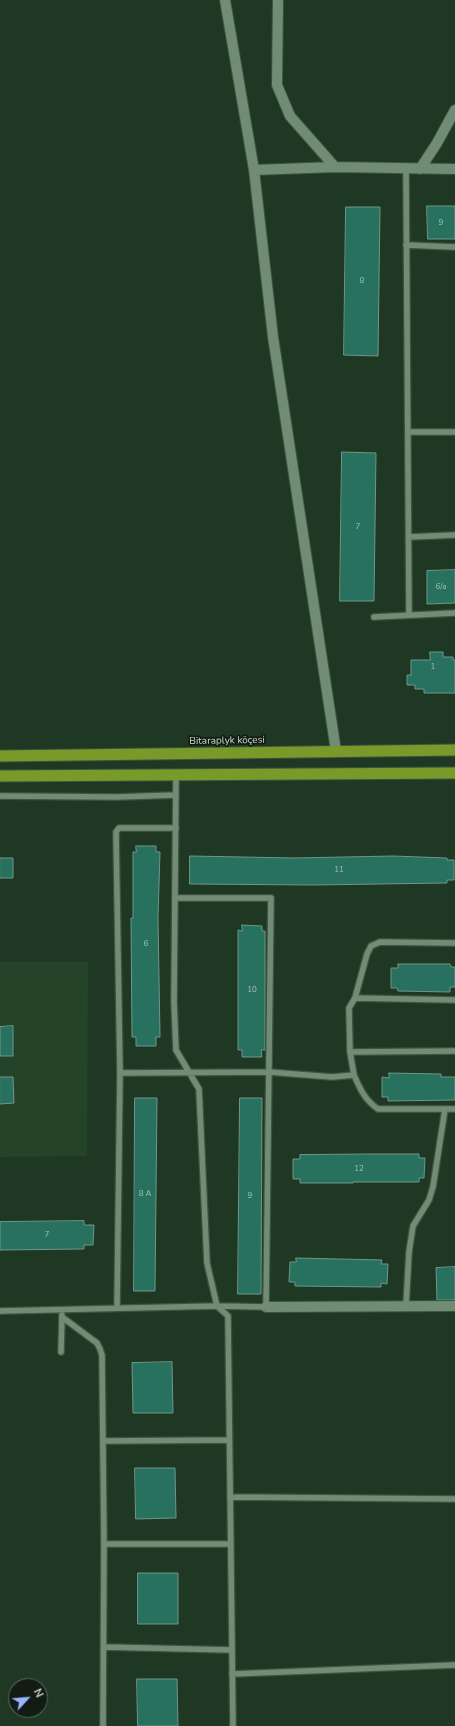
<!DOCTYPE html>
<meta charset="utf-8">
<style>
body{margin:0}
#map{position:relative;width:455px;height:1726px;overflow:hidden;background:#1f3823;font-family:"Nunito Sans",sans-serif}
canvas{display:block}
.north{position:absolute;left:8px;top:1678px;width:40px;height:40px;box-sizing:border-box;background:#121c13;border:1px solid #5c685d;border-radius:50%;rotate:64deg;font-size:11px;font-weight:700;line-height:16px;text-align:center;color:#cbdacd}
.north::after{content:'';display:block;margin:auto;width:14px;height:18px;background:#99b5fd;clip-path:polygon(50% 0,100% 100%,50% 72%,0 100%)}
</style>
<div id="map">
<canvas width="455" height="1726"></canvas>
<div class="north">N</div>
</div>
<script>
const ctx = document.querySelector('canvas').getContext('2d');
ctx.lineJoin = 'round';
function paint(path, color) { ctx.fillStyle = color; ctx.fill(path, 'evenodd'); }
function stroke(path, color, width, dash) { ctx.strokeStyle = color; ctx.lineWidth = width; ctx.lineCap = dash ? 'butt' : 'round'; ctx.setLineDash(dash || []); ctx.stroke(path); }
function write(font, color, halo, rows, align = 'center') {
  ctx.font = font + ' "Nunito Sans",sans-serif'; ctx.lineWidth = 3.5; ctx.setLineDash([]); ctx.textBaseline = 'middle'; ctx.strokeStyle = halo; ctx.fillStyle = color; for (const [text, x, y, turn = 0] of rows) {
    ctx.save(); ctx.translate(x, y); ctx.rotate((+turn || 0) * Math.PI / 180); ctx.textAlign = isNaN(turn) ? turn : align; if (halo) ctx.strokeText(text, 0, 0); ctx.fillText(text, 0, 0); ctx.restore();
  }
}
const built = new Path2D(`
 M0,962H88L87,1156L0,1157Z`);
const building = new Path2D(`
 M427,206H455V239H428Z
 M346,207H380L378,356L344,355Z
 M342,452L376,453L374,601H340Z
 M455,570V603L427,604V571Z
 M430,652H443V657H453V660H455V693H424V689H415V685H407V675H411V660H430Z
 M136,846H156V852H160L158,918L160,1037H156V1046H136V1037H132L131,918H133V852H136Z
 M190,856L294,858L393,856L447,858V860H454V880H447V883L313,885L190,884Z
 M0,858H13V878H0Z
 M242,925L262,926V931H265V1050H261L262,1057H242V1050H238V930L242,931Z
 M398,964H450L451,967H455V987H450V992L398,991L397,988H391V968H398Z
 M13,1026V1056H0V1027Z
 M389,1073L441,1074V1077H455V1100L388,1101V1097H382V1077L389,1078Z
 M0,1077H13L14,1103L0,1104Z
 M135,1098H157L155,1291H134Z
 M240,1098H262L261,1294H238Z
 M367,1154H419V1158H425L424,1178H419V1182H353V1183H300V1179H293V1159H300V1155Z
 M84,1221V1225H94L93,1245H84V1249L0,1250V1222Z
 M296,1258L382,1260L381,1264H388L387,1284L381,1283V1287L295,1286V1282H289L290,1262H296Z
 M455,1267V1300H437L436,1268Z
 M172,1362L173,1413H133L132,1363Z
 M135,1468H175L176,1518L136,1519Z
 M138,1573H178V1624H138Z
 M137,1679H177L178,1726H138Z`);
const service = new Path2D(`
 M406,169L409,615
 M406,245L455,247
 M408,432H455
 M409,537L455,535
 M374,617L455,613
 M0,796L117,797L176,795
 M176,828H119L116,832L120,1073L269,1072L332,1077L354,1075L350,1052L349,1008L355,998L455,1000
 M175,898H271L266,1307L217,1306
 M355,998L367,954L371,946L380,942L455,943
 M350,1052L455,1051
 M354,1075C360,1089 365,1100 378,1109H455
 M217,1306L228,1316L233,1726
 M406,1306L409,1252L413,1226L429,1200L433,1187L445,1109
 M117,1308L120,1073
 M0,1311L217,1306L207,1263L199,1089L176,1050L174,1002L176,775
 M62,1317L97,1343L100,1349L102,1355L104,1544L103,1726
 M61,1352L62,1315
 M103,1441L229,1440
 M230,1497L455,1499
 M104,1544H230
 M104,1647L232,1650
 M232,1674L455,1665`);
const minor = new Path2D(`
 M225,0L254,170L273,337L336,751
 M278,0L277,85L290,116L335,167
 M420,169L437,143L455,110
 M254,170L335,167L455,169
 M266,1307L455,1306`);
const trunk = new Path2D(`
 M0,756L455,750
 M0,776L455,773`);
const numberNames = [
 ["9",441,223],
 ["8",362,281],
 ["7",358,527],
 ["6/а",441,587],
 ["1",433,667],
 ["11",339,870],
 ["6",146,944],
 ["10",252,990],
 ["12",359,1169],
 ["8 A",145,1194],
 ["9",250,1196],
 ["7",47,1235]
];
const streetNames = [
 ["Bitaraplyk köçesi",227,741,-1]
];
paint(built, '#244329');
paint(building, '#28715e');
stroke(building, '#6f978a', 1);
stroke(service, '#3e5342', 8);
stroke(minor, '#3e5342', 12);
stroke(trunk, '#3e5342', 13);
stroke(service, '#718c74', 5.5);
stroke(minor, '#718c74', 10);
stroke(trunk, '#799a28', 11);
write('8px', '#a2c0b1', null, numberNames);
write('10px', '#cbdacd', '#121c13', streetNames);
</script>
